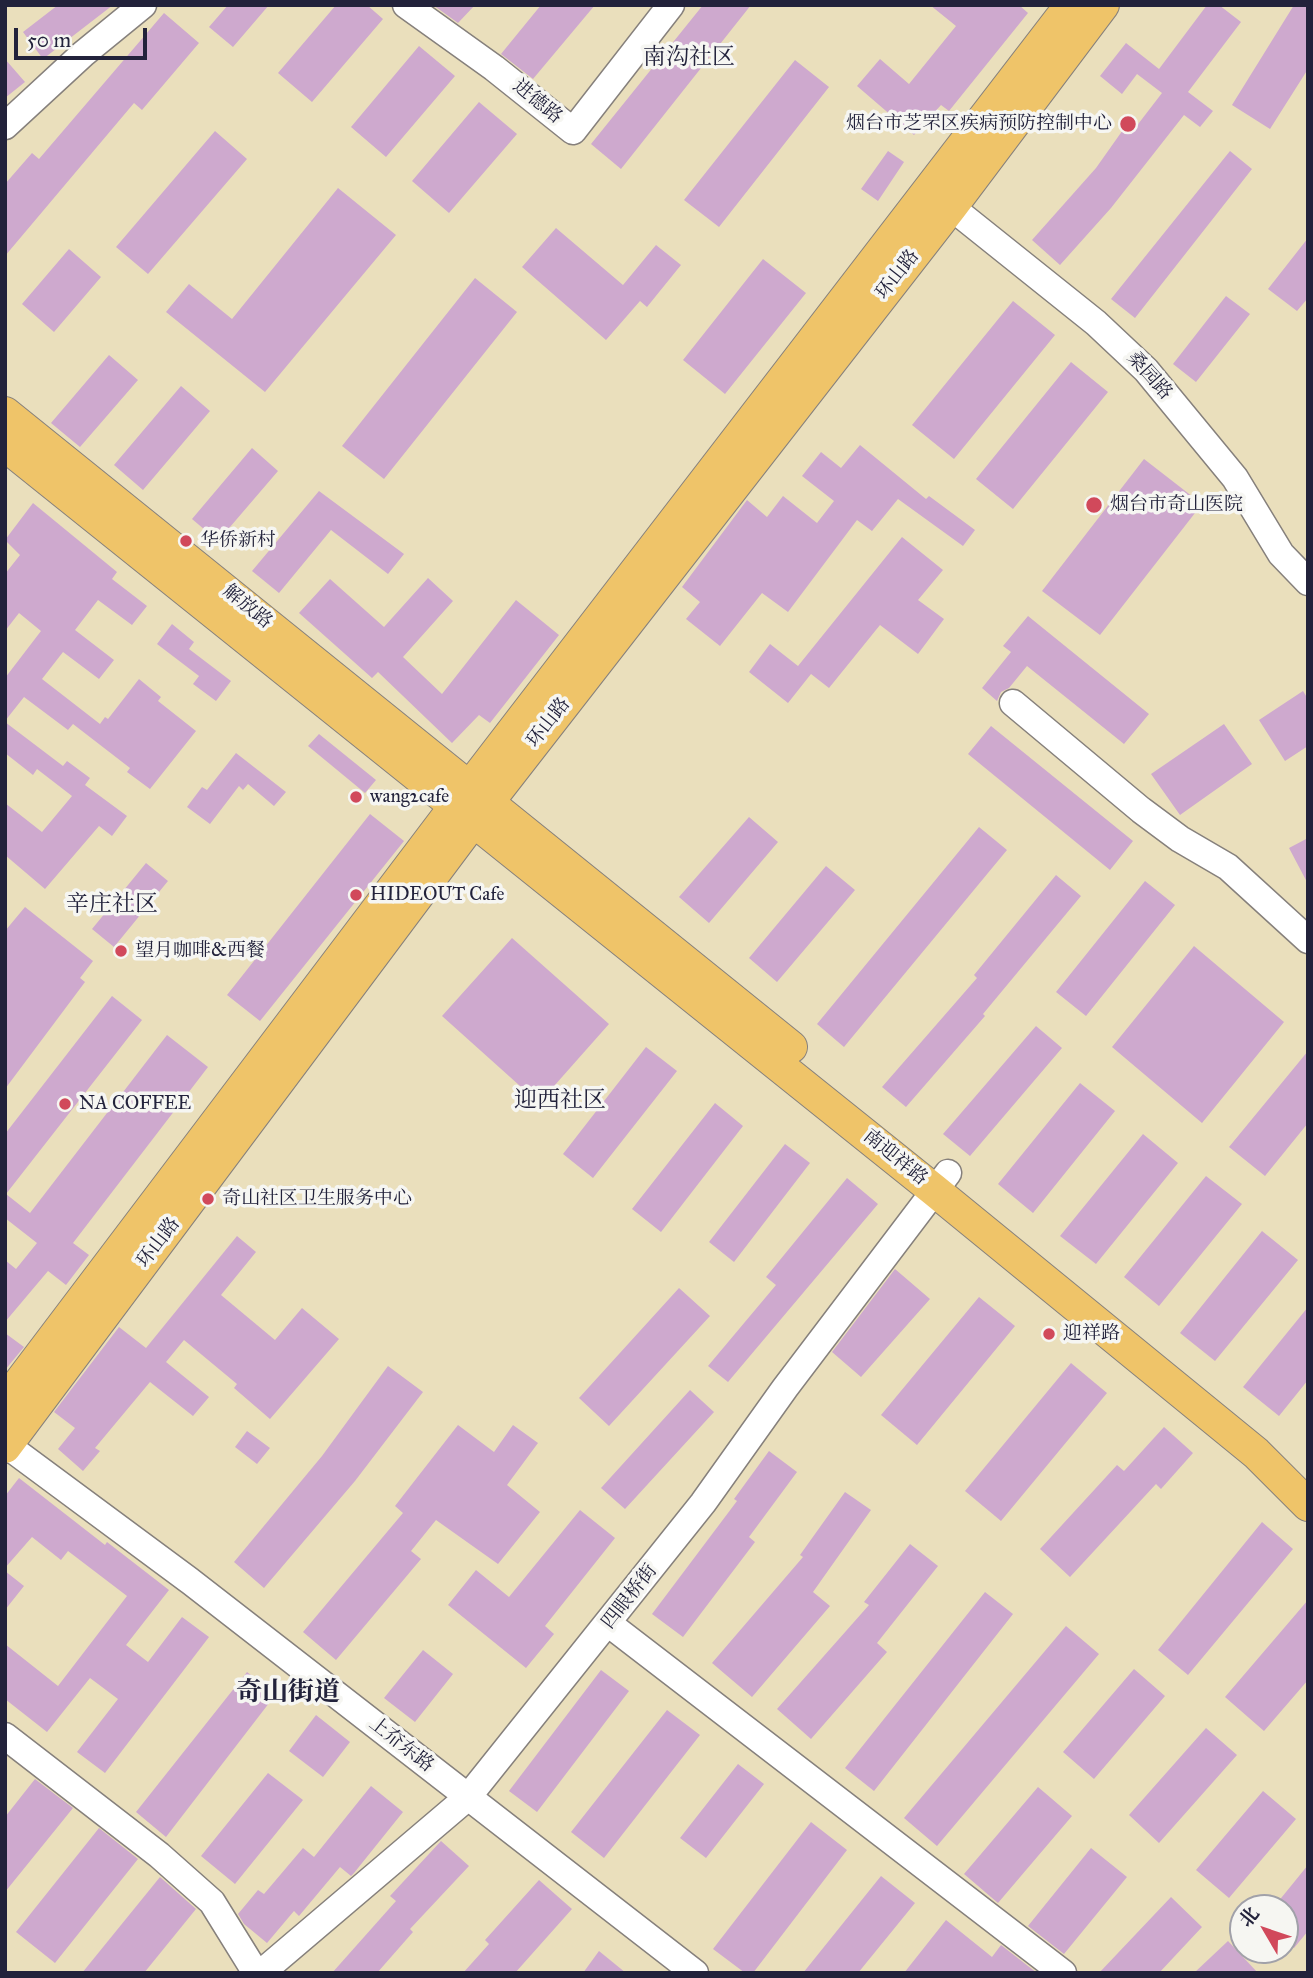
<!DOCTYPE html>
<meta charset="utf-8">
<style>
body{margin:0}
#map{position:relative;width:1313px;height:1978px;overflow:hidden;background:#eadfbc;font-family:"IM FELL Great Primer","Noto Serif SC",serif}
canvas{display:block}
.frame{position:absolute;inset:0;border:7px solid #22223b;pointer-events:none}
.north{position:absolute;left:1229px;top:1894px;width:70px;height:70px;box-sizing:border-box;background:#f6f6f2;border:2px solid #a1a1a9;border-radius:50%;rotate:309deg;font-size:19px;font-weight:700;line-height:28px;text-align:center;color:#22223b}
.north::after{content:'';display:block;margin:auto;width:24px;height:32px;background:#d1495b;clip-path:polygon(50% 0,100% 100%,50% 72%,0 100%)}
.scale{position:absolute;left:14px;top:28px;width:133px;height:32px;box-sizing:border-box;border:4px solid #22223b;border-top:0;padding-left:9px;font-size:21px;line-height:24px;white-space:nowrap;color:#22223b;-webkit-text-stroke:5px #f6f6f2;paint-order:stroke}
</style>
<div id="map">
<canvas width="1313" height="1978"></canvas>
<div class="frame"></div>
<div class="north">北</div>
<div class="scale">50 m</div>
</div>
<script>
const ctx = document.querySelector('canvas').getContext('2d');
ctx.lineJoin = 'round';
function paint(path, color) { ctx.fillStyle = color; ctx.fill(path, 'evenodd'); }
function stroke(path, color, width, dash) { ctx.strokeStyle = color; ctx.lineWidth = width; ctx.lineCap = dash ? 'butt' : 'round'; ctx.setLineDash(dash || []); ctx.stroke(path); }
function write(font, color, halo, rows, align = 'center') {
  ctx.font = font + ' "IM FELL Great Primer","Noto Serif SC",serif'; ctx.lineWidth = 7; ctx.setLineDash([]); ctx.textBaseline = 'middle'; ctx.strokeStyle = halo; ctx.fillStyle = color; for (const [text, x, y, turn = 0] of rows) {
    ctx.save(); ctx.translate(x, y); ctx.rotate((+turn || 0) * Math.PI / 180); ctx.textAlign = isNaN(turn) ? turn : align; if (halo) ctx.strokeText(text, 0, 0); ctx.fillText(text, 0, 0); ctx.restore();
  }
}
const building = new Path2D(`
 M58,5H113L43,59L23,32Z
 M228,5H269L233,47L209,27Z
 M336,5H367L383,19L312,102L278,73Z
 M433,5H475L458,23Z
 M541,5H595L533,79L501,54Z
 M703,5H751L621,169L591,144Z
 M930,5H1019L1028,13L949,111L941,105L914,135L857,86L880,59L909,84L956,26Z
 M1207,5H1219L1241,22L1188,92L1213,111L1200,127L1184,115L1111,208L1060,265L1032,240L1096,168L1125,127L1132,132L1162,93L1137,74L1122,94L1100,76L1126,43L1159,69Z
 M1294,5H1308V69L1270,129L1232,105Z
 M164,13L199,43L142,110L134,103L5,256V184L32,153L39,159Z
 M419,46L455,76L386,157L351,127Z
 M5,59L25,82L5,98Z
 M795,60L829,87L719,227L684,200Z
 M479,102L517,134L449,213L412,181Z
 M215,131L247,159L148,274L116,247Z
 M888,151L904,162L878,201L861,189Z
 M1230,151L1252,169L1135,318L1111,299Z
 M338,188L396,235L265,392L166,312L189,284L232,319Z
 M556,228L623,285L656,245L681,265L647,307L640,301L606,340L522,267Z
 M1308,238V298L1297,311L1268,289Z
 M69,249L101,277L54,332L22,304Z
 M763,259L806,293L725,394L683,360Z
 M475,278L517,312L384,479L342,446Z
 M1226,296L1250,314L1196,382L1173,364Z
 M1013,301L1055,335L954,459L912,425Z
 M109,355L138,380L80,447L51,423Z
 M1071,362L1108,392L1013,509L976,479Z
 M181,386L210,411L143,490L114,465Z
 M860,445L926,499L929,496L975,530L963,546L898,499L872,531L857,520L788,612L762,593L720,646L686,619L700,602L682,587L747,500L767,517L783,496L817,523L834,501L802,476L821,452L841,468Z
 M252,448L278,471L218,541L192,519Z
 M1144,459L1202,504L1100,635L1042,591Z
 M319,491L404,554L388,574L331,530L279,593L252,571Z
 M33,503L117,572L112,579L147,606L132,625L98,600L75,630L114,660L99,679L63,652L42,679L100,724L105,717L108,719L139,679L161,697L158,701L196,731L150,789L127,772L130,768L73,724L68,730L24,697L5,721V678L41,631L19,613L5,631V574L20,555L5,540Z
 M902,537L943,570L918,600L944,619L918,654L880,625L829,688L811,674L788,703L749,672L770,644L798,666Z
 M428,578L453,601L403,657L442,694L516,600L559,635L490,723L479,715L452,743L378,672L372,678L299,613L330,579L384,627Z
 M1028,616L1149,714L1124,744L1027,666L1009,688L1001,692L997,701L982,688L1011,652L1003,646Z
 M172,624L194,642L189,649L231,681L216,701L193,684L199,676L157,644Z
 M1303,691L1308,699V746L1285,761L1259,720Z
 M5,722L63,766L67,761L90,778L85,785L127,816L112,836L99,826L45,889L5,855V803L42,832L72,796L37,769L33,775L5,753Z
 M1224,724L1252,764L1180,815L1151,774Z
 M991,726L1133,841L1110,870L968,754Z
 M319,734L376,780L365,793L308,746Z
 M236,753L286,792L274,806L248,784L243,790L239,786L210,824L187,807L202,787L207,790Z
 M370,814L404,841L260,1021L227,995Z
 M749,817L778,842L709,923L679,897Z
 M979,827L1007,850L844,1047L817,1024Z
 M1308,838V884L1289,848Z
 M146,863L168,881L114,947L92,929Z
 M826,866L855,890L777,982L749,958Z
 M1056,875L1081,896L983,1014L985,1016L906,1107L882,1087L977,978L974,975Z
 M1145,881L1175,905L1086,1016L1056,992Z
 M25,907L93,961L80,978L85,982L5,1089V931Z
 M512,938L609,1024L539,1103L442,1016Z
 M1194,946L1284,1022L1202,1123L1112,1047Z
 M112,996L142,1020L6,1194L30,1213L167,1035L208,1067L73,1243L89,1255L66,1285L48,1271L5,1322V1260L16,1269L37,1243L5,1218V1134Z
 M1036,1026L1062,1048L970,1156L943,1134Z
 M646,1047L677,1071L593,1178L563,1154Z
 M1308,1051V1123L1265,1176L1229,1147Z
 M1080,1083L1115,1111L1033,1213L998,1184Z
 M715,1103L743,1126L661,1232L632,1209Z
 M1143,1134L1178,1163L1096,1264L1060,1236Z
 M785,1144L810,1163L734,1262L709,1242Z
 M1206,1176L1242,1204L1159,1306L1124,1277Z
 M847,1178L878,1204L728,1382L708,1366L776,1285L766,1277Z
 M1262,1231L1298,1260L1215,1361L1180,1333Z
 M237,1236L256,1252L221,1295L275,1340L302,1308L339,1339L270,1419L234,1388L237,1384L184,1340L166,1362L209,1397L193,1416L150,1382L95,1448L100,1451L83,1471L58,1449L75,1428L54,1412L119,1327L146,1348Z
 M895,1269L930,1299L861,1377L832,1352Z
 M679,1288L710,1316L609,1426L579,1398Z
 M979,1297L1015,1326L917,1445L881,1415Z
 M1308,1307V1380L1279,1416L1243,1387Z
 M5,1333L24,1347L5,1370Z
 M1071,1363L1107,1393L1001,1521L965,1491Z
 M388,1366L423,1392L355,1481L264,1588L234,1562L322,1456Z
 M690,1390L714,1412L625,1509L601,1488Z
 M458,1425L494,1452L513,1425L538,1443L507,1485L540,1512L498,1564L436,1520L411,1551L421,1559L336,1660L303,1632L403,1513L395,1506Z
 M1164,1427L1193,1453L1161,1489L1156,1484L1070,1577L1040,1549L1117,1465L1124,1471Z
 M247,1431L270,1448L257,1464L235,1447Z
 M769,1451L797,1472L749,1537L755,1542L683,1637L652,1614L737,1501L734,1499Z
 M19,1478L105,1545L107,1542L169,1590L126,1645L148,1662L182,1617L209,1637L105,1773L77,1752L118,1699L90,1678L47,1732L5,1699V1644L58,1686L127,1596L68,1551L61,1560L32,1537L5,1568V1496Z
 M845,1492L871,1510L813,1592L830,1606L752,1697L712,1663L803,1557L800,1555Z
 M580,1510L615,1538L545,1626L554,1634L526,1668L448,1605L476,1570L509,1597Z
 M1262,1522L1293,1549L1188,1675L1158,1650Z
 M910,1544L938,1566L877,1643L887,1652L811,1739L777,1709L869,1605L864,1602Z
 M5,1571L24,1586L5,1610Z
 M985,1592L1013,1614L874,1791L845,1768Z
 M1308,1600V1680L1264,1731L1225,1697Z
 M1066,1626L1099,1654L937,1846L904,1818Z
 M423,1650L453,1674L415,1722L384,1698Z
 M1134,1669L1165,1696L1094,1779L1063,1752Z
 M601,1670L629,1691L537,1812L509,1791Z
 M247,1672L276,1694L166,1837L136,1812Z
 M667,1710L700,1735L604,1858L571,1832Z
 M316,1715L350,1742L323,1777L289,1751Z
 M1206,1728L1237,1755L1159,1843L1129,1815Z
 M738,1764L764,1784L706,1858L680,1838Z
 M268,1773L303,1800L235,1884L201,1856Z
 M35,1779L73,1808L5,1892V1817Z
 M371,1786L403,1812L354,1873L351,1876L340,1867L299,1916L294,1911L267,1943L244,1924L238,1914L258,1890L264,1894L303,1848L314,1857Z
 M1038,1787L1072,1816L998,1903L964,1874Z
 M1263,1791L1296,1819L1229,1898L1196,1870Z
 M811,1822L847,1850L753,1973H745L713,1949Z
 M99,1828L138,1859L55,1963L16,1932Z
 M441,1841L469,1866L410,1929L413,1932L377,1973H332L396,1901L390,1896Z
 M1091,1848L1127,1877L1064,1954L1028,1926Z
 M1308,1865V1931L1294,1948L1285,1940V1908H1273Z
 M881,1876L915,1903L858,1973H803Z
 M160,1877L196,1909L144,1973H82Z
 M539,1880L572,1909L515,1973H463L489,1944L485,1940Z
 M1171,1897L1202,1927L1159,1973H1099Z
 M946,1920L992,1957L1001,1945L1037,1973H904Z
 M1228,1941L1258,1973H1194Z
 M599,1951L626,1973H583Z`);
const minor = new Path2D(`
 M406,5L494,68L573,131L671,5
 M5,126L83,54L143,5
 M951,207L1096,323L1146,370L1235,478L1281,554L1308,582
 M1013,703L1141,810L1180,839L1228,867L1308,940
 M5,1444L190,1581L695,1973
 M609,1624L1063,1973
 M5,1736L159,1855L212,1902L256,1973
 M261,1973L468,1797L703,1503L785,1388L948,1173`);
const major = new Path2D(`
 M5,413L791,1047
 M5,445L934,1190L1256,1453L1308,1505
 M5,1402L470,787L1071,5
 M5,1447L474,820L951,207L1103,5`);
const markers = [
 [1128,124,9,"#d1495b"],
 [1094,505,9,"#d1495b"],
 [186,541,7,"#d1495b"],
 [356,797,7,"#d1495b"],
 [356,895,7,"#d1495b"],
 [121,951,7,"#d1495b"],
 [65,1104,7,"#d1495b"],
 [208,1199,7,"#d1495b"],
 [1049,1334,7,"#d1495b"]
];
const streetNames = [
 ["进德路",537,102,39],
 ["环山路",898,275,-52],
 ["桑园路",1149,376,48],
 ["解放路",247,607,39],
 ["环山路",549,723,-52],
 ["南迎祥路",895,1158,39],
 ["环山路",159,1243,-53],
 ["四眼桥街",630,1597,-52],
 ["上夼东路",401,1745,38]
];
const poiNames = [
 ["烟台市芝罘区疾病预防控制中心",1112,124,"right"],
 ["烟台市奇山医院",1110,505],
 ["华侨新村",200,541],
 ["wang2cafe",370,797],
 ["HIDEOUT Cafe",370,895],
 ["望月咖啡&西餐",135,951],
 ["NA COFFEE",79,1104],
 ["奇山社区卫生服务中心",222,1199],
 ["迎祥路",1063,1334]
];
const quarterNames = [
 ["南沟社区",689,58],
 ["辛庄社区",112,905],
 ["迎西社区",560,1101]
];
const districtNames = [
 ["奇山街道",288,1694]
];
paint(building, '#cea9ce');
stroke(minor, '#86807c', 29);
stroke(major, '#86807c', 34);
stroke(minor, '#fff', 26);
stroke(major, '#efc469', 32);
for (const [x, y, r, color] of markers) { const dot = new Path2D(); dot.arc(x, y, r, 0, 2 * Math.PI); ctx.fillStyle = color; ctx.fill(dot); stroke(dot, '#f6f6f2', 2.5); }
write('19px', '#22223b', '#f6f6f2', streetNames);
write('19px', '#22223b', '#f6f6f2', poiNames, 'left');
write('23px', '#22223b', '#f6f6f2', quarterNames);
write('bold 26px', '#22223b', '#f6f6f2', districtNames);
</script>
